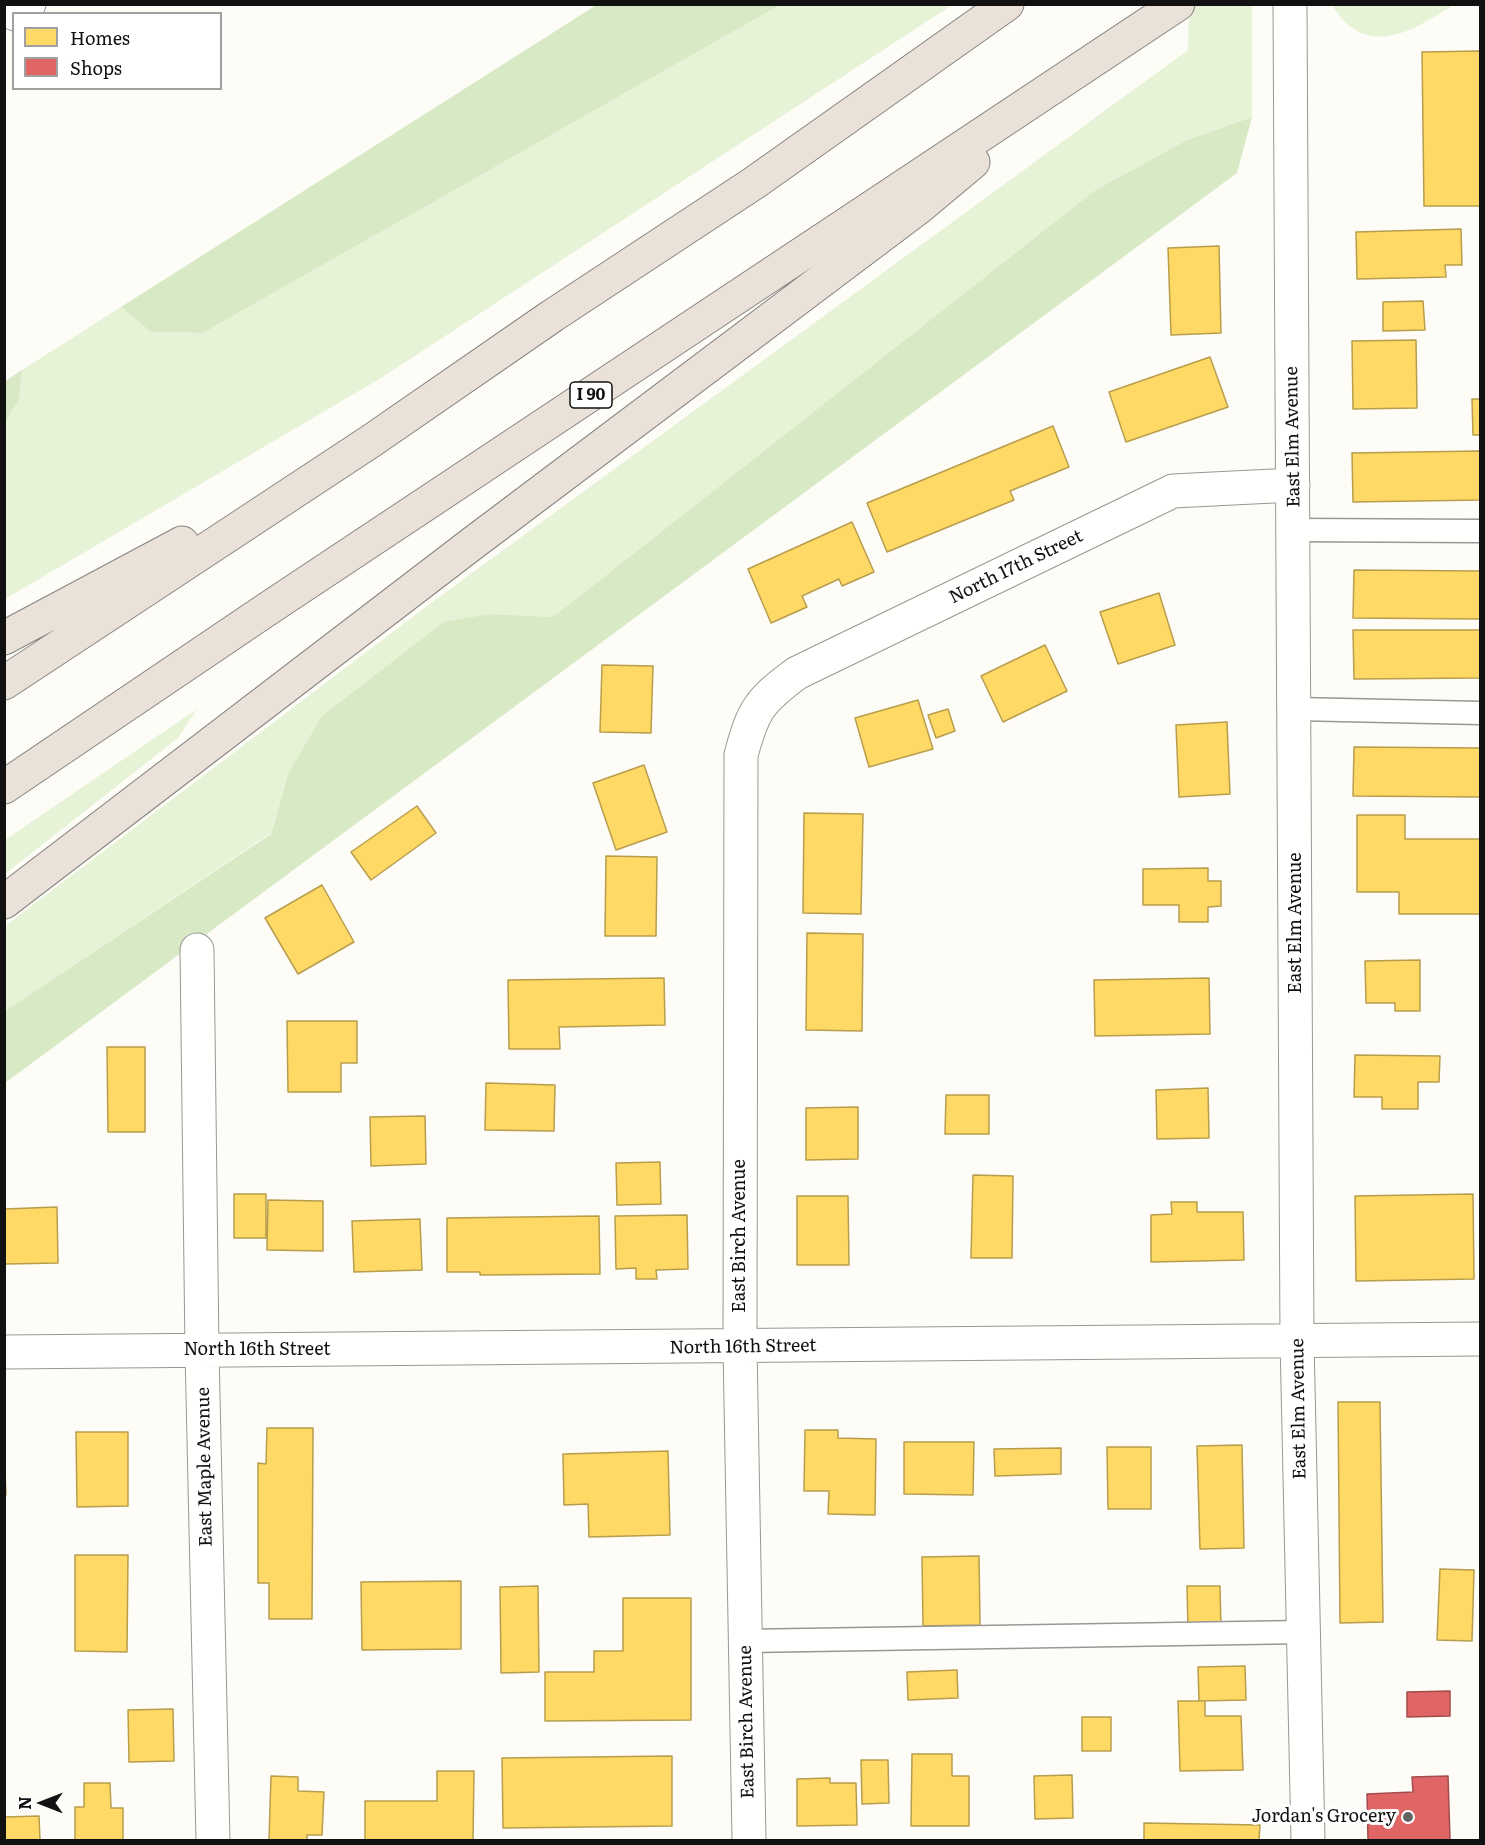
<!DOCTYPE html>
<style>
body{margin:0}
#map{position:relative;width:1485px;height:1845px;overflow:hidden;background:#fdfcf7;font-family:Literata,serif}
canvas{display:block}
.frame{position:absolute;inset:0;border:6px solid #111;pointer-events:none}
.legend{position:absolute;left:12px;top:12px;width:210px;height:78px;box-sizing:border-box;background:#fff;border:2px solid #a0a0a0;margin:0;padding:8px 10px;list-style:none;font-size:18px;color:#111}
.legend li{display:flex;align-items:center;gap:12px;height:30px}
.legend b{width:30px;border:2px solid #a0a0a0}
.north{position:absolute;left:12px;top:1773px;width:60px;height:60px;-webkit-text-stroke:4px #fff;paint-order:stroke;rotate:270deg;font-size:16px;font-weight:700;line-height:24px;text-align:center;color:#111}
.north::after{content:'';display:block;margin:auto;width:21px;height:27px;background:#111;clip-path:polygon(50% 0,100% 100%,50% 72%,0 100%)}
</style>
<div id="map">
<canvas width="1485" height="1845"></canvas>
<div class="frame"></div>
<ul class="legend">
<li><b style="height:16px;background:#ffd966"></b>Homes</li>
<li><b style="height:16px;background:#e06666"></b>Shops</li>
</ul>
<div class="north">N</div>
</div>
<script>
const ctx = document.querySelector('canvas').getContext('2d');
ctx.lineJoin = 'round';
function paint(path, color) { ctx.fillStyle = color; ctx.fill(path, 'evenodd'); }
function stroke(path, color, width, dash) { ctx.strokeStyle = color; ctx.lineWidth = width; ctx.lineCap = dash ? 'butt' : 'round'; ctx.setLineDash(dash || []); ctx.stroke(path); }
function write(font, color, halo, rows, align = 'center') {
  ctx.font = font + ' Literata,serif'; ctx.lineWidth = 6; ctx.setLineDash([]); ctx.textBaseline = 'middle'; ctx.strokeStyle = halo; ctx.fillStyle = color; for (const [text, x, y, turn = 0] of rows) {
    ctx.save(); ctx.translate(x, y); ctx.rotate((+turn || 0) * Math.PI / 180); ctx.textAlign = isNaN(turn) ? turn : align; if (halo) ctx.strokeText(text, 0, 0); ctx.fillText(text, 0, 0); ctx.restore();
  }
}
const green = new Path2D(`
 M780,5H952L381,378L5,599V422L19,400L22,370L121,307L151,332L203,333Z
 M1189,5H1252V117L1187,140L1094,191L553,617L490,614L288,774L271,833L5,1011V926L431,603L1188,50Z
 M1332,5H1453C1412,32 1365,60 1332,5Z
 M197,709L178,738L5,874V840Z`);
const forest = new Path2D(`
 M598,4L780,5L203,333L151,332L121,307Z
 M1252,117L1237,173L5,1083V1011L271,834L288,774L322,716L444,622L490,614L553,617L1094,191L1187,140Z
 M22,370L19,400L5,422V381Z`);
const homes = new Path2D(`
 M1480,51V206H1424L1422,52Z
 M1461,229L1462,265H1445L1446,277L1357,279L1356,232Z
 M1219,246L1221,333L1171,335L1168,248Z
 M1423,301L1425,330L1383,331V302Z
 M1416,340L1417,408L1353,409L1352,341Z
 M1210,357L1228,407L1126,442L1109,392Z
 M1472,399H1480V435H1473Z
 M1053,426L1069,467L1010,491L1014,500L887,552L867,503Z
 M1480,451V500L1353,502L1352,453Z
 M852,522L874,572L842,586L839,579L802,596L807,607L771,623L748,569Z
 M1354,570L1480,571V619L1353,618Z
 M1159,593L1175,645L1118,664L1100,612Z
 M1353,630H1480V678L1354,679Z
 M1045,645L1067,691L1003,722L981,676Z
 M602,665L653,666L651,733L600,732Z
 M918,700L933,749L869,767L855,718Z
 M948,709L955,731L936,738L928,715Z
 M1227,722L1230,794L1179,797L1176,725Z
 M1354,747L1480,748V797L1353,796Z
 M644,765L667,832L616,850L593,783Z
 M417,806L436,833L371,880L351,852Z
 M804,813L863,814L861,914L803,913Z
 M1357,815H1405V839H1480V914H1399V892H1357Z
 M606,856L657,857L656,936H605Z
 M1208,868V881H1221V906L1208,907V922H1179V905H1143V869Z
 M322,885L354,942L298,974L265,918Z
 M807,933L863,934L862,1031L806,1030Z
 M1420,960V1011H1395V1003H1366L1365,961Z
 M664,978L665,1025L559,1027L560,1049H509L508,980Z
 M1209,978L1210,1034L1095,1036L1094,980Z
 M287,1021H357V1063H341V1092H288Z
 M107,1047H145V1132H108Z
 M1355,1055L1440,1056L1439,1082H1418V1109H1382V1097H1354Z
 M486,1083L555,1085L554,1131L485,1130Z
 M1208,1088L1209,1138L1157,1139L1156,1090Z
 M946,1095H989V1134H945Z
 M858,1107V1159L806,1160V1108Z
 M425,1116L426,1164L371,1166L370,1117Z
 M660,1162L661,1204L617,1205L616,1163Z
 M973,1175L1013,1176L1012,1258H971Z
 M234,1194H266V1238H234Z
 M1473,1194L1474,1279L1356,1281L1355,1196Z
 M797,1196H848L849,1265H797Z
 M268,1200L323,1201V1251L267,1250Z
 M1171,1202H1197V1212H1243L1244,1260L1151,1262V1215L1172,1214Z
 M57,1207L58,1263L5,1264L4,1209Z
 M687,1215L688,1269L656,1270L657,1279H636V1268L616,1269L615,1216Z
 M599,1216L600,1274L480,1275V1272H447V1218Z
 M420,1219L422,1270L354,1272L352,1221Z
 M1338,1402H1380L1383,1622L1340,1623Z
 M267,1428H313L312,1619H269V1583H258V1463L266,1464Z
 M805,1430H838V1438L876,1439L875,1515L828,1514L829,1491H804Z
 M76,1432H128V1506L77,1507Z
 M904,1442H974L973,1495L904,1494Z
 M1242,1445L1244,1548L1200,1549L1197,1446Z
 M4,1446L6,1495H4Z
 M1107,1447H1151V1509H1108Z
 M1061,1448V1474L995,1476L994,1449Z
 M668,1451L670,1535L589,1537L588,1504L564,1505L563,1454Z
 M75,1555H128L127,1652L75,1651Z
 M979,1556L980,1625L923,1626L922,1557Z
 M1440,1569L1474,1570L1472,1641L1437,1640Z
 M461,1581V1649L362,1650L361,1582Z
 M538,1586L539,1672L501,1673L500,1587Z
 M1187,1586H1220L1221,1628L1188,1629Z
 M623,1598H691V1720L545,1721V1672H594V1651H623Z
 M1245,1666L1246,1700L1199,1701L1198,1667Z
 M957,1670L958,1698L908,1700L907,1672Z
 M1178,1701H1205V1716H1241L1243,1770L1180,1771Z
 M173,1709L174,1761L129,1762L128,1710Z
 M1082,1717H1111V1751H1082Z
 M912,1754H952V1776H969V1826H911Z
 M672,1756V1826L503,1828L502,1758Z
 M861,1760H888L889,1803L862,1804Z
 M437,1771H474L473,1840H365V1801H437Z
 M1072,1775L1073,1818L1035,1819L1034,1776Z
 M271,1776L298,1777V1791L324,1792L322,1835H307V1840H269Z
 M830,1778V1783H856L857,1825L797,1826V1779Z
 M84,1783H110L111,1808H123V1840H75V1807H84Z
 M39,1816L40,1840H4V1817Z
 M1144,1823L1260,1825L1259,1840H1144Z`);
const shops = new Path2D(`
 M1450,1691V1716L1407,1717V1692Z
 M1448,1776L1450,1840H1368L1367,1794L1413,1792L1412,1777Z`);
const lane = new Path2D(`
 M1294,530L1480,531
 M1296,709L1480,713
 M745,1641L1303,1632`);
const street = new Path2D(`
 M1290,4L1297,1340L1308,1840
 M15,14L29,4
 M197,950L202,1351L213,1840
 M4,1352L1480,1339
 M749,1840L740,1347L741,755C753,710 759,701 797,673L1173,491L1293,485`);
const highway = new Path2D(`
 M4,638L182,543
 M4,683L371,441L552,316L754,183L1007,4
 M4,787L269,608L1178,4
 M4,902L473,543L918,208L973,162`);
const markers = [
 [1408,1817,6,"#646362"]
];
const shields = [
 [591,395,42]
];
const shieldNames = [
 ["I 90",591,395]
];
const streetNames = [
 ["East Elm Avenue",1293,437,-91],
 ["North 17th Street",1016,567,-26],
 ["East Elm Avenue",1296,923,-90],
 ["East Birch Avenue",740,1236,-90],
 ["North 16th Street",743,1347,-1],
 ["North 16th Street",257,1350],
 ["East Elm Avenue",1299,1409,-91],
 ["East Maple Avenue",205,1467,-91],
 ["East Birch Avenue",747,1722,-91]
];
const poiNames = [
 ["Jordan's Grocery",1396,1817]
];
paint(green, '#e7f3d7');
paint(forest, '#d8eac5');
paint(homes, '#ffd966');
stroke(homes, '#b89d4c', 1.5);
paint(shops, '#e06666');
stroke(shops, '#a24c4c', 1.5);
stroke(lane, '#979795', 25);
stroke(street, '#979795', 35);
stroke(highway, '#858482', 35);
stroke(lane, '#fffffe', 22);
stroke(street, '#fffffe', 33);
stroke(highway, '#eae1d8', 33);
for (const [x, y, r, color] of markers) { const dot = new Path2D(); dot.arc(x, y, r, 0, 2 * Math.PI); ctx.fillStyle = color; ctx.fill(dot); stroke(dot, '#fff', 2); }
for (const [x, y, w] of shields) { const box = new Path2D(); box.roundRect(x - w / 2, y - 13, w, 26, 4.5); ctx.fillStyle = '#fff'; ctx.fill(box); stroke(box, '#111', 1.5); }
write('bold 16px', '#111', null, shieldNames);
write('18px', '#111', '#fff', streetNames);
write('18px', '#111', '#fff', poiNames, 'right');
</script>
